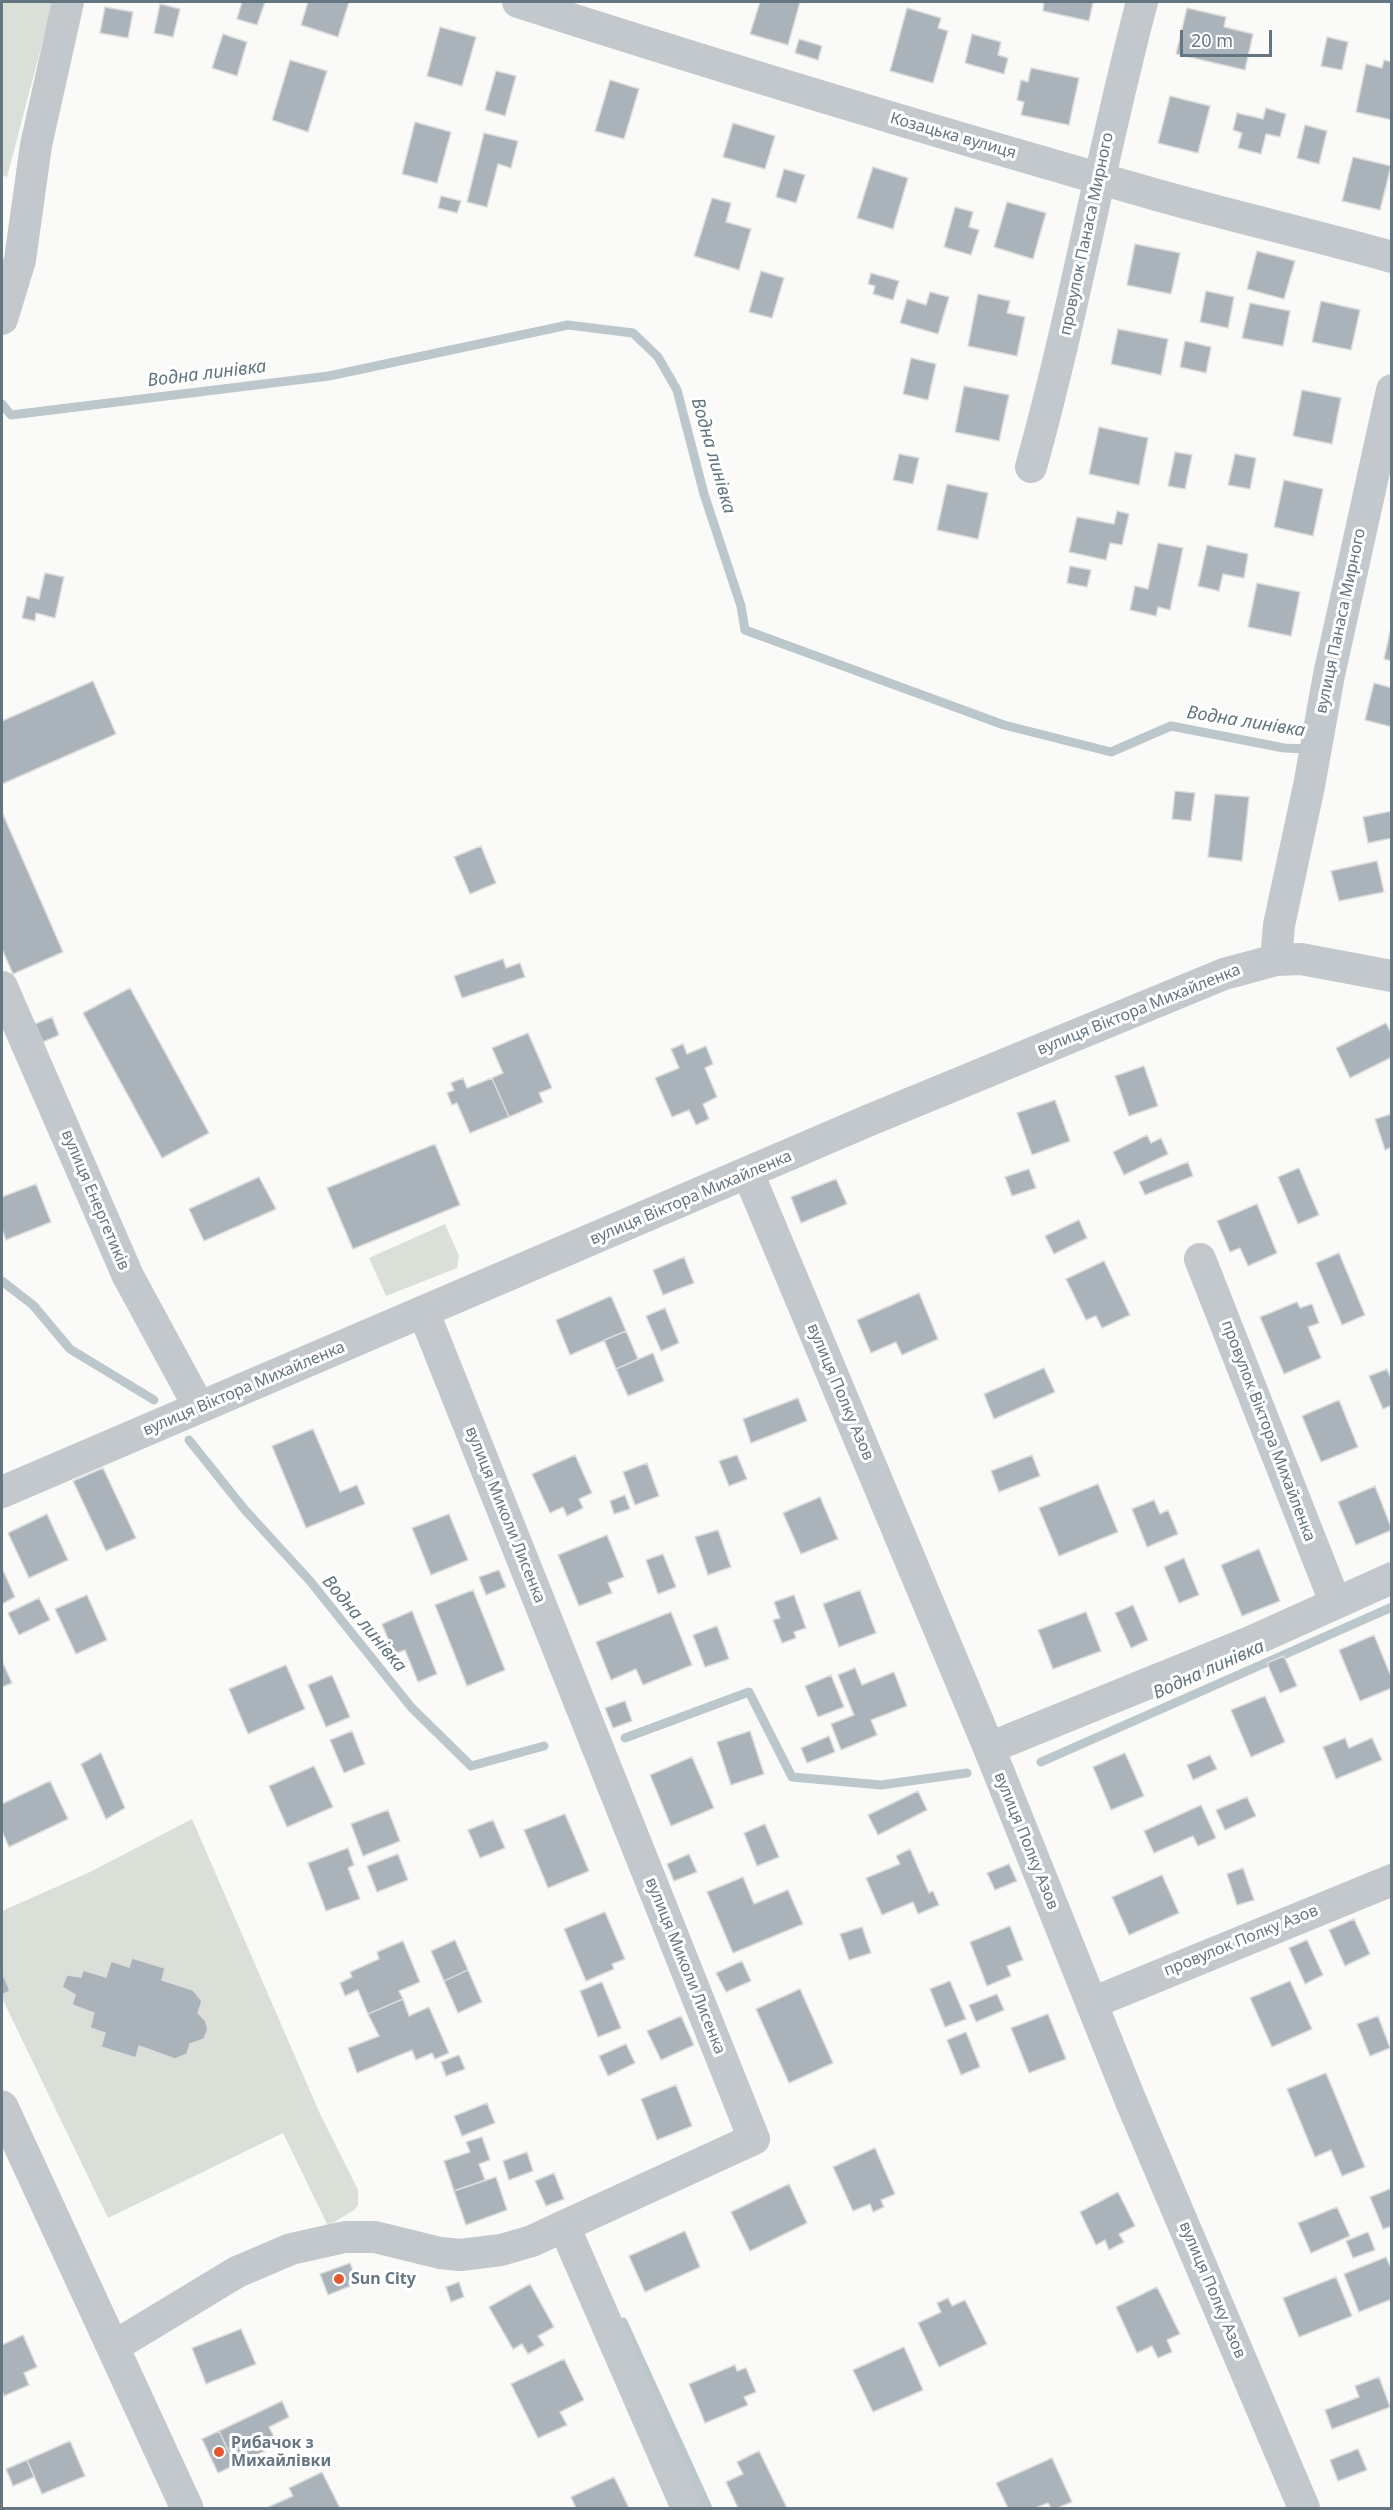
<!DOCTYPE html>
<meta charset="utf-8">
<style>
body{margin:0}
#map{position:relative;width:1393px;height:2510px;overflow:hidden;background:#fafaf8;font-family:"Noto Sans",sans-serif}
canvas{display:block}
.frame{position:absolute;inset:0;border:3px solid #657683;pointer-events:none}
.scale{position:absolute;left:1180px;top:30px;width:92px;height:27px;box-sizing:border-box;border:3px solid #657683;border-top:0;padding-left:8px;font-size:18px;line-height:21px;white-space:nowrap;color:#657683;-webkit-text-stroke:4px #fff;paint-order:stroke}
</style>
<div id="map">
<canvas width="1393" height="2510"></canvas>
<div class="frame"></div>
<div class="scale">20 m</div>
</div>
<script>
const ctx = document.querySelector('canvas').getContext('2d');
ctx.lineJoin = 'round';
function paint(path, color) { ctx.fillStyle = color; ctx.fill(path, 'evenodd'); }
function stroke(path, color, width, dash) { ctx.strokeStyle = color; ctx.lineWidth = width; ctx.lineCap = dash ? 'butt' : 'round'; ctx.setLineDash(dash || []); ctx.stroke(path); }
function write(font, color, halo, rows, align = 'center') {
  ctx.font = font + ' "Noto Sans",sans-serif'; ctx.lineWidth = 6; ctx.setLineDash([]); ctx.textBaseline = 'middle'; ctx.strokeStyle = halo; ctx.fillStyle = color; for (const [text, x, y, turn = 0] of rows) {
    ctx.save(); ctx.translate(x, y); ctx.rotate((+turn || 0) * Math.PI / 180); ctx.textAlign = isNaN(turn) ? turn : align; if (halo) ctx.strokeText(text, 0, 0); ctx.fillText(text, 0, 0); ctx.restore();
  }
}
const green = new Path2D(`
 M2,2H53L7,177L2,175Z
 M445,1224L459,1256L457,1268L386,1296L369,1258Z
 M192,1819L320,2114L358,2190V2205L354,2210L328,2226L283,2133L108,2218L2,1998V1911L90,1872Z`);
const stream = new Path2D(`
 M2,404L11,415L329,376L568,325L633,333L658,357L677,390L704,494L741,606L745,630L1004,725L1111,752L1171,726L1284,748L1310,749
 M2,1281L33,1305L70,1349L154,1400
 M189,1440L245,1510L310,1581L411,1707L471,1766L544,1746
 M625,1738L749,1692L792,1777L881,1785L967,1773
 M1041,1762L1392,1607
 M623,2322L708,2508`);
const building = new Path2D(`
 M242,2H265L257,25L237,19Z
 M308,2H349L338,37L301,25Z
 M760,2H800L788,45L750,34Z
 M1044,2H1093L1089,21L1043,11Z
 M160,4L180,9L173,37L154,33Z
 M105,7L133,12L128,38L100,33Z
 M907,8L941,18L938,28L948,31L933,83L890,71Z
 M1187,8L1226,17L1224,27L1253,34L1245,70L1176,54Z
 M440,27L476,37L462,86L427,76Z
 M223,34L247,42L237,76L212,68Z
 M972,34L1001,42L998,55L1008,58L1004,74L965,63Z
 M1327,37L1348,42L1342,70L1321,66Z
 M799,39L822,46L818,60L795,53Z
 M290,60L327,71L308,132L272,120Z
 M1384,60L1392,62V120L1356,112L1366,64L1382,68Z
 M1031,68L1079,78L1069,125L1021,115L1024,102L1017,100L1021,80L1028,82Z
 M496,71L516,76L505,116L485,110Z
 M610,80L639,89L624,139L595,131Z
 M1170,96L1210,106L1198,153L1158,143Z
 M1266,108L1286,114L1280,137L1266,134L1261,154L1238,148L1242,133L1233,130L1237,113L1263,119Z
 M415,122L451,132L437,183L402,174Z
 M733,123L775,136L765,169L723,157Z
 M1305,125L1327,131L1319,164L1297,158Z
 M484,133L518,141L511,168L498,164L487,207L467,202Z
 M1353,157L1391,166L1380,210L1342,201Z
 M873,167L908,178L893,229L857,218Z
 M784,169L805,175L796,203L776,197Z
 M441,196L461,201L457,213L438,208Z
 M712,198L731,203L726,222L751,229L739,270L694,256Z
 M1007,202L1046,213L1033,259L994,247Z
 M955,207L973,212L969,227L979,230L971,255L944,247Z
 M1135,244L1180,253L1171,294L1127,285Z
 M1257,251L1295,261L1284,299L1247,289Z
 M761,271L784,278L772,318L749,312Z
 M871,273L899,281L893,300L873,294L875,286L868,284Z
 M1206,291L1234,297L1228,328L1200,322Z
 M930,292L949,297L938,334L900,323L907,299L926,305Z
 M978,294L1010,301L1007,313L1025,317L1017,356L968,346Z
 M1321,301L1360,310L1351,350L1312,342Z
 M1250,303L1290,311L1283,346L1242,338Z
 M1118,329L1168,339L1161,375L1111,364Z
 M1185,341L1211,347L1206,373L1180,367Z
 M911,358L936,364L928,400L903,394Z
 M964,386L1009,395L999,441L955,432Z
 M1302,390L1341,398L1332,444L1293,436Z
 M1099,427L1148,438L1139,485L1089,474Z
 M1175,452L1192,455L1185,489L1168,486Z
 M899,454L919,458L913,484L893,480Z
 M1235,454L1256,458L1250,489L1228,485Z
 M1284,480L1323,489L1313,536L1274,527Z
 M947,484L988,493L978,539L937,530Z
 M1117,511L1129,514L1122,545L1110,543L1106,560L1069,552L1077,517L1114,524Z
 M1158,543L1183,548L1170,610L1158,607L1156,616L1130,610L1135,586L1148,589Z
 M1207,545L1248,554L1244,578L1223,574L1219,591L1198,586Z
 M1070,566L1091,570L1087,587L1067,583Z
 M45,573L64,577L55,618L36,613L35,621L22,618L27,596L39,599Z
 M1257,583L1300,592L1291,636L1248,627Z
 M1392,623V661L1384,659Z
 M93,681L116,734L2,784V721Z
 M1374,683L1392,688V727L1365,720Z
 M1175,791L1195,793L1191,821L1172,819Z
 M1215,794L1249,797L1242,861L1208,857Z
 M1392,811V838L1368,843L1363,817Z
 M2,812L63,952L13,974L2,949Z
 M481,846L496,883L470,894L454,857Z
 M1377,861L1384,892L1339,901L1331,871Z
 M503,959L506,968L520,963L525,977L462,998L454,976Z
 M130,988L209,1133L162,1158L83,1013Z
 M52,1017L59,1035L43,1042L35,1024Z
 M1386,1023L1392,1035V1057L1350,1078L1336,1048Z
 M528,1033L552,1088L539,1093L543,1102L509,1117L492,1078L503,1073L492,1048Z
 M683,1044L687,1054L706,1046L713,1064L705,1068L717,1097L703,1104L709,1119L696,1125L689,1110L672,1117L655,1078L679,1068L671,1049Z
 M1144,1066L1158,1106L1129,1116L1115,1076Z
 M463,1078L467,1088L492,1078L509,1117L470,1133L457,1103L452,1105L447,1093L454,1090L451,1083Z
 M1055,1100L1070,1141L1032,1155L1017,1113Z
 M1392,1114V1147L1385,1150L1375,1119Z
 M1147,1135L1151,1143L1161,1138L1168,1154L1124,1175L1113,1152Z
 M435,1144L460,1205L353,1249L327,1188Z
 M1188,1162L1193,1176L1145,1195L1139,1182Z
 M1299,1168L1319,1215L1298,1224L1278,1177Z
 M1029,1169L1036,1188L1012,1196L1005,1177Z
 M259,1177L276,1209L204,1241L189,1209Z
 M836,1179L847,1204L801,1223L791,1197Z
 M36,1184L51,1222L6,1240L2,1229V1197Z
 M1257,1204L1277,1253L1248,1266L1240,1248L1230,1252L1217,1221Z
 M1079,1220L1087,1238L1054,1254L1045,1236Z
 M1339,1253L1365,1315L1342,1325L1316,1263Z
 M684,1257L694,1283L663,1295L653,1270Z
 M1104,1261L1130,1315L1102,1328L1096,1316L1086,1320L1066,1279Z
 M919,1293L938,1339L902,1355L896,1342L871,1353L857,1320Z
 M611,1296L626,1331L570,1355L556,1320Z
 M1297,1302L1300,1308L1312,1304L1319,1323L1308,1327L1321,1358L1284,1374L1260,1317Z
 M665,1308L679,1343L661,1351L646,1316Z
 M626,1331L638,1359L616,1369L604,1340Z
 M653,1353L664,1381L628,1396L616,1369Z
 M1044,1368L1055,1392L994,1419L984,1394Z
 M1387,1369L1392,1381V1405L1383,1409L1369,1376Z
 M798,1398L807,1421L751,1443L743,1419Z
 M1339,1400L1358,1447L1321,1462L1302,1416Z
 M313,1429L340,1492L357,1485L365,1504L306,1528L272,1446Z
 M575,1455L592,1493L579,1499L583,1508L567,1516L563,1507L550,1513L532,1474Z
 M737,1455L747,1479L729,1486L719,1461Z
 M1032,1455L1040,1476L999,1492L991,1471Z
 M647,1463L659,1496L635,1505L623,1472Z
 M103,1468L136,1538L106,1551L73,1481Z
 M1098,1484L1118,1532L1059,1556L1039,1508Z
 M1375,1486L1392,1530L1356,1545L1338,1502Z
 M625,1495L630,1509L614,1514L610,1501Z
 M820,1497L838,1539L801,1554L783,1513Z
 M1154,1500L1160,1514L1168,1510L1178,1534L1147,1547L1132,1509Z
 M47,1514L68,1560L29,1578L8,1533Z
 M449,1514L468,1560L431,1575L412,1528Z
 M718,1530L731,1567L708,1575L695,1537Z
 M607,1535L624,1577L608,1583L612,1593L579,1606L558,1555Z
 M1259,1549L1280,1601L1242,1616L1221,1565Z
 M663,1554L676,1587L658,1594L646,1560Z
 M1184,1558L1199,1595L1179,1603L1164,1567Z
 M2,1568L15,1597L2,1604Z
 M499,1570L506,1587L486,1595L479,1577Z
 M473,1590L505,1670L467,1686L435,1605Z
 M860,1590L876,1633L839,1647L823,1604Z
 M87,1595L107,1640L76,1654L55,1609Z
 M794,1595L806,1628L794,1632L796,1638L782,1643L773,1620L780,1618L774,1602Z
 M39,1598L50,1620L19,1635L8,1613Z
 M1133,1605L1148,1640L1131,1648L1115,1613Z
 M412,1611L437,1674L418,1682L405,1650L394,1654L382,1624Z
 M671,1612L692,1665L643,1685L636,1669L611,1680L596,1642Z
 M1086,1612L1101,1651L1053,1669L1038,1630Z
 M717,1626L729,1659L705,1667L693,1635Z
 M1374,1635L1392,1679V1688L1360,1701L1339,1650Z
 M1284,1656L1297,1686L1280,1693L1267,1663Z
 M2,1661L12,1683L2,1687Z
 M286,1665L305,1709L248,1734L229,1689Z
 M855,1668L862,1685L894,1672L907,1706L871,1720L877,1735L841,1750L831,1724L854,1715L838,1675Z
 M332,1675L350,1717L326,1727L308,1685Z
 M831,1675L844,1707L818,1717L805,1686Z
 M1265,1696L1285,1742L1251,1757L1231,1710Z
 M625,1701L632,1721L613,1728L605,1708Z
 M352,1731L365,1764L344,1773L330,1740Z
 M750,1731L764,1774L731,1785L717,1742Z
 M829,1736L835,1752L807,1763L801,1748Z
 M1345,1738L1349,1748L1372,1738L1382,1760L1336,1779L1323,1747Z
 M101,1753L125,1808L106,1819L81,1764Z
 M1125,1753L1144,1796L1111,1810L1093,1767Z
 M1210,1755L1217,1769L1193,1780L1187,1765Z
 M692,1757L714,1808L671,1826L650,1775Z
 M314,1766L333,1807L287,1827L269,1786Z
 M50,1781L68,1819L9,1847L2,1831V1804Z
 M918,1791L927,1810L878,1835L868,1815Z
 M1247,1797L1256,1816L1225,1830L1216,1810Z
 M1201,1805L1216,1838L1198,1846L1193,1836L1154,1853L1144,1831Z
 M388,1810L400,1841L363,1856L351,1824Z
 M565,1814L589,1871L548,1888L524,1830Z
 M493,1820L505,1848L480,1858L468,1830Z
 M765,1824L779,1857L757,1866L744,1833Z
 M348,1848L354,1865L348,1868L360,1899L326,1911L308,1863Z
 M910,1849L929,1893L933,1891L939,1905L918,1914L913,1902L882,1915L866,1878L900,1864L896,1856Z
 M398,1854L408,1880L377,1892L367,1866Z
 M689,1854L697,1872L674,1881L667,1864Z
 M1009,1864L1017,1881L995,1890L987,1873Z
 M1243,1868L1254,1900L1237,1905L1227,1874Z
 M1162,1875L1179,1913L1129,1935L1112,1897Z
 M743,1877L754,1904L788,1890L803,1924L733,1953L707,1892Z
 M605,1912L625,1959L612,1964L614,1969L586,1981L564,1929Z
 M1354,1919L1370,1954L1345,1966L1329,1930Z
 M1010,1926L1023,1960L1007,1966L1011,1976L987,1986L970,1942Z
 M862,1927L871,1953L849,1960L840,1934Z
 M455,1940L468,1970L444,1981L431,1951Z
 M1307,1940L1323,1975L1305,1984L1289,1948Z
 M403,1941L420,1982L399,1991L403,1999L368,2014L358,1990L345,1996L340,1983L352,1977L350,1972L379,1959L377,1952Z
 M132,1958L165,1968L162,1980L193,1990L202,2001L198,2013L205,2020L208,2029L204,2039L190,2044L187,2054L175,2059L139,2046L136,2058L101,2047L105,2033L90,2028L94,2013L72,2005L75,1995L62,1987L67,1975L81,1977L83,1970L106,1977L111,1961L129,1967Z
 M742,1961L751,1981L726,1992L716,1973Z
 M468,1970L482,2002L458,2013L444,1981Z
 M2,1972L10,1991L2,1995Z
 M950,1981L966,2019L945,2027L930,1989Z
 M1290,1981L1312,2029L1272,2047L1250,1998Z
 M602,1982L621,2028L598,2037L580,1991Z
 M800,1989L833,2063L789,2083L756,2009Z
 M997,1994L1004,2010L976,2022L969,2005Z
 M403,1999L409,2016L429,2007L449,2053L435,2059L432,2053L416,2060L412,2050L357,2073L348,2048L379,2036L368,2014Z
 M1048,2014L1066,2059L1029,2073L1011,2028Z
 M681,2016L694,2045L661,2060L647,2031Z
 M1378,2016L1390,2048L1370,2056L1357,2024Z
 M966,2032L980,2067L961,2075L947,2040Z
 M626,2044L635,2063L608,2076L599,2056Z
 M459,2055L465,2069L446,2076L441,2062Z
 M1326,2073L1365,2167L1342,2176L1331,2150L1315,2157L1287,2089Z
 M676,2085L692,2126L657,2140L641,2099Z
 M487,2103L495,2123L462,2136L454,2116Z
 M482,2137L490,2160L479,2164L485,2180L454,2191L444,2161L470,2152L466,2142Z
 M875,2148L895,2194L881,2200L884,2207L873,2212L870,2204L853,2211L833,2167Z
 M527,2152L533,2171L509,2180L503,2161Z
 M554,2173L564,2199L546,2206L535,2181Z
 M496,2177L507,2210L466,2225L454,2191Z
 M789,2184L807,2223L750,2251L731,2212Z
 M1392,2188V2226L1383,2229L1370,2197Z
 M1118,2192L1135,2226L1119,2234L1124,2242L1109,2250L1105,2240L1096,2245L1080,2212Z
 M1337,2207L1350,2236L1311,2253L1298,2223Z
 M685,2231L700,2267L645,2292L629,2256Z
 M1368,2232L1375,2250L1353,2258L1346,2241Z
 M1386,2257L1392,2270V2299L1359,2312L1344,2274Z
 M350,2263L358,2283L328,2295L320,2274Z
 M1336,2277L1352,2316L1299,2337L1283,2298Z
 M459,2282L464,2297L451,2302L446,2287Z
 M530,2284L554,2327L538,2336L544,2345L528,2354L522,2344L513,2349L489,2307Z
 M1157,2287L1180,2334L1167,2340L1172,2352L1158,2358L1152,2346L1137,2353L1116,2307Z
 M948,2298L952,2306L965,2300L987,2344L939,2367L918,2323L941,2312L937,2303Z
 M241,2329L256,2364L206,2384L192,2348Z
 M23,2335L37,2367L24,2373L29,2385L4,2396L2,2390V2345Z
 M904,2347L923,2390L873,2412L853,2370Z
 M564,2359L584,2400L560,2412L567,2425L538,2438L511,2384Z
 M735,2365L737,2371L746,2368L756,2392L744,2397L748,2405L705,2423L689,2384Z
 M1379,2377L1390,2407L1332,2429L1325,2410L1359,2397L1355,2386Z
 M282,2401L289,2417L269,2427L278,2445L235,2465L219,2431Z
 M219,2431L235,2465L218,2473L202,2439Z
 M70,2441L85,2476L42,2494L27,2460Z
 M1358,2449L1367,2470L1338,2481L1330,2460Z
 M759,2451L787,2508H738L726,2482L743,2474L737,2462Z
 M1052,2458L1072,2502L1057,2508H1051L1048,2503L1035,2508H1008L996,2483Z
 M27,2460L34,2477L13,2486L6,2469Z
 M322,2472L340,2508H266L293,2496L289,2488Z
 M614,2477L629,2508H576L571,2497Z`);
const minor = new Path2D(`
 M518,2C730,70 943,134 1157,195C1235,217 1314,235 1392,257
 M2,319L20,260L36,145L68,2
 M1031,467C1074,313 1101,156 1142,2
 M1276,960L1279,925L1309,786L1329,675L1392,390
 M2,987L128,1276L199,1407
 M748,1173L989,1748L1130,2099L1304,2508
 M1200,1259L1335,1602
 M424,1313L754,2139L564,2226L687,2508
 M2,1492L865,1122L1224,974L1276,960L1301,959L1392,976
 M989,1748L1250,1642L1392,1578
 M1092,2003L1392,1880
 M113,2347L237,2272L291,2249L345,2237H375L440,2253L460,2255L501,2250L532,2241L564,2226`);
const tertiary = new Path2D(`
 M2,2107L187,2508`);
const markers = [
 [339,2279,6,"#e4572e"],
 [219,2452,6,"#e4572e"]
];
const streetNames = [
 ["Козацька вулиця",953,136,16],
 ["провулок Панаса Мирного",1087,234,-78],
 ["вулиця Панаса Мирного",1341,621,-78],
 ["вулиця Віктора Михайленка",1139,1010,-22],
 ["вулиця Віктора Михайленка",691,1198,-23],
 ["вулиця Енергетиків",95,1200,67],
 ["вулиця Віктора Михайленка",244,1389,-23],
 ["вулиця Полку Азов",840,1392,67],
 ["провулок Віктора Михайленка",1268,1431,69],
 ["вулиця Миколи Лисенка",505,1515,68],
 ["вулиця Полку Азов",1026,1841,68],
 ["провулок Полку Азов",1241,1941,-22],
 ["вулиця Миколи Лисенка",685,1966,68],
 ["вулиця Полку Азов",1212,2290,67]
];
const poiNames = [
 ["Sun City",351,2279],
 ["Рибачок з",231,2443],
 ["Михайлівки",231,2461]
];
const waterNames = [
 ["Водна линівка",207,374,-7],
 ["Водна линівка",713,456,74],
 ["Водна линівка",1246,722,9],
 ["Водна линівка",364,1624,50],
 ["Водна линівка",1209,1670,-24]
];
paint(green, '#dadfd7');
stroke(stream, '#bbc7cb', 9);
paint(building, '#aab3b9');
stroke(building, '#dcdcda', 1.5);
stroke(minor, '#c3c8cc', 32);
stroke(tertiary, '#c3c8cc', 33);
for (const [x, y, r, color] of markers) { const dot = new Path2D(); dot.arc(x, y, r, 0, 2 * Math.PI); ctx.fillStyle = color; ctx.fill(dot); stroke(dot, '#fff', 2); }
write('16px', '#657683', '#fff', streetNames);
write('bold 16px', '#657683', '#fff', poiNames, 'left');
write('italic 18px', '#60757c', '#fff', waterNames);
</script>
